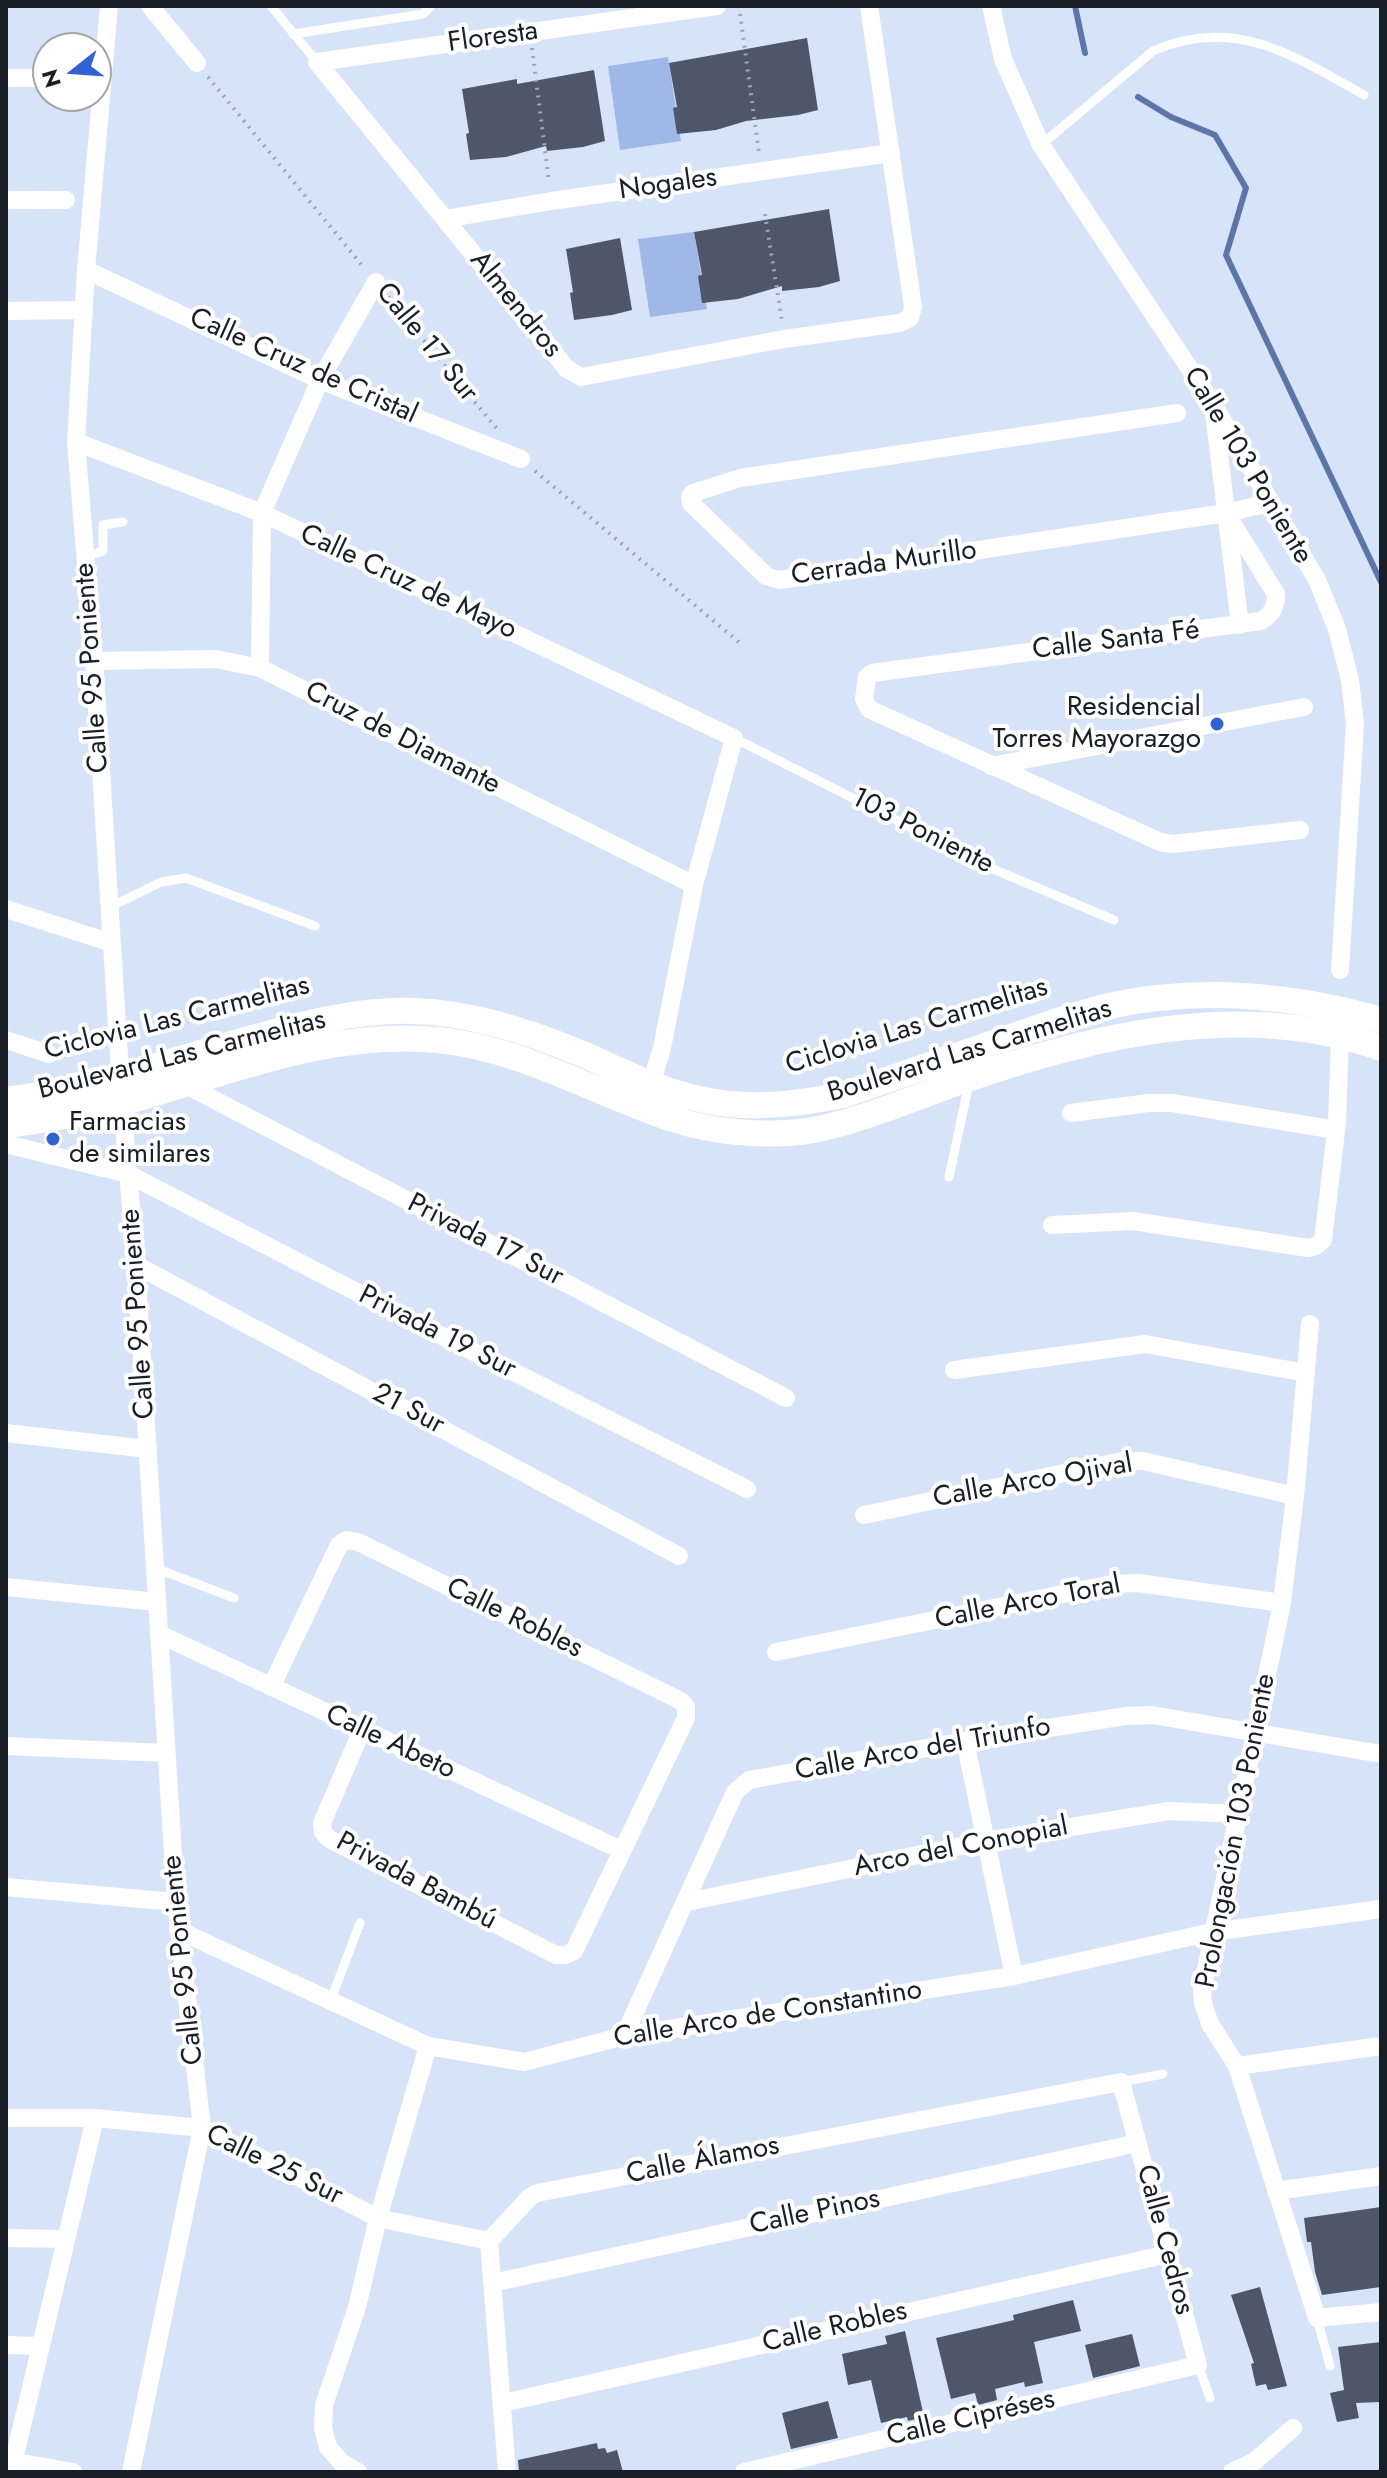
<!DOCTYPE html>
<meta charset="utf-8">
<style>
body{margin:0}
#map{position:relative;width:1387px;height:2478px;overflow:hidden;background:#d7e3f9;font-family:Jost,sans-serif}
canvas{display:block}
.frame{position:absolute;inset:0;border:8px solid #1a1e26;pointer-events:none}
.north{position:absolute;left:32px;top:32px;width:80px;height:80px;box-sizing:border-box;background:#fff;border:2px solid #a3a5a8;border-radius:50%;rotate:253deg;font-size:22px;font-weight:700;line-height:32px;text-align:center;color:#1a1e26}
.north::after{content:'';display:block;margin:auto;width:28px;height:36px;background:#3062d1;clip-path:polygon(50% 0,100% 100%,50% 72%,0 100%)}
</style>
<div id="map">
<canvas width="1387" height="2478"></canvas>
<div class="frame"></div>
<div class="north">N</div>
</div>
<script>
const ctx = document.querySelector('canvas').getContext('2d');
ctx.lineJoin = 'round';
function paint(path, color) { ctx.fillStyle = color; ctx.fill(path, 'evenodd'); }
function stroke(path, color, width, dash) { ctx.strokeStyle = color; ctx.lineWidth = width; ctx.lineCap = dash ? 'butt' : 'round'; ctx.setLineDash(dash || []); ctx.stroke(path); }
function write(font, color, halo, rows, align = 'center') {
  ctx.font = font + ' Jost,sans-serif'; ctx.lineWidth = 8; ctx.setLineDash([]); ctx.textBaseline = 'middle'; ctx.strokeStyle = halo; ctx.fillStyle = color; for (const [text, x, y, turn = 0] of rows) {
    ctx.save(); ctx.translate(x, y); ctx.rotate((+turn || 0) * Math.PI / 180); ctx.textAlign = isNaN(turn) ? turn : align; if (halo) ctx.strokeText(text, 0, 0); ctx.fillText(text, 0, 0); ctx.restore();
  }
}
const green = new Path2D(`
 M668,57L681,141L620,150L608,66Z
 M694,232L707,309L650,317L638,239Z`);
const stream = new Path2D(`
 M1075,6L1085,53
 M1138,97L1171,117L1215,135L1246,188L1226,255L1381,582`);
const building = new Path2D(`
 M807,38L818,110L798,115L746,121L716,130L677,134L673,108L677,107L669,63Z
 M594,70L605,141L583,147L547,151L546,146L506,157L470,160L466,134L469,133L462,89L517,79V84Z
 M829,209L840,281L819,287L782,291V286L738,299L702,303L698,276L702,275L694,232Z
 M620,238L632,310L612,315L574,320L570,293L573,292L566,249Z
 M1381,2207V2287L1322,2295L1315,2272L1311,2242H1307L1304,2218Z
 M1260,2287L1287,2386L1268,2390L1266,2384L1256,2386L1251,2364L1254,2363L1231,2295Z
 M1073,2300L1081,2331L1034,2342L1043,2383L1025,2387L1024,2382L995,2389L997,2400L978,2405L975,2393L951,2399L936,2338L1014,2320L1013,2315Z
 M905,2331L924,2417L908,2421L907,2417L881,2423L871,2380L848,2385L842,2354L887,2344L885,2336Z
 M1132,2334L1140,2366L1093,2378L1085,2345Z
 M1381,2342V2402L1356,2403L1359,2418L1337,2422L1330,2393L1344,2390L1338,2347Z
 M828,2401L838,2438L791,2449L782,2413Z
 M597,2443L598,2449L605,2448L607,2453L617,2450L623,2472H519L518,2460Z`);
const path = new Path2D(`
 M739,6L759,153
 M532,48L549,182
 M208,77L365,269
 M765,214L782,321
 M388,297L497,429
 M535,471L740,643`);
const lane = new Path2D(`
 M271,6L317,62
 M293,34L423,14L431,6
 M1041,145L1153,51C1235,15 1294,56 1364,95
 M85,557L103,551V525L123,522
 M734,738L993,869L1114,920
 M110,907L161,882L186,878L315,926
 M949,1177L969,1083
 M155,1568L234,1598
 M330,2002L360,1923
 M1121,2082L1163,2074
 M1317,2318L1330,2366
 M1198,2365L1210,2398`);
const street = new Path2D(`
 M109,6L86,270L76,442L94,661L122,1103L136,1265L176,1902L202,2128L131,2472
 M150,6L197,63
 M991,6L1003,59L1041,145L1213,404L1317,580L1337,629L1350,680L1355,724L1340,970
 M317,62L567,369L581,377L784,339L900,323L910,318L913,307L869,6
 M317,62L717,6
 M6,78H48
 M6,200H66
 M445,219L551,201L891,153
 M86,270L320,380L521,459
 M6,311L84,310
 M1177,413L740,478L693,493L690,497L691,503L766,576L779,580L1226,513L1269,503
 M1214,413L1240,625
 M76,442L262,513L734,738L694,885L662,1048L651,1084
 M1226,513L1276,594C1276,607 1272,614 1261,621L872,673L867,677L864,699L869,709L1160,842L1173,844L1300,830
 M94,661L216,659L260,668L694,885
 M260,668L262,513L320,380L376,282
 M991,766L1304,707
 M6,909L112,943
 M6,1040L49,1054
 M184,1084L786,1398
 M1071,1113L1149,1103H1172L1336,1130
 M6,1144L128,1174L430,1330L747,1489
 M1052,1225L1133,1221L1308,1248L1316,1246L1323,1240L1337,1123L1340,1035
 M136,1265L679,1556
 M1310,1324L1295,1496L1282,1603L1202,1989L1203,2003L1210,2024L1237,2066L1317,2318L1381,2312
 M954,1370L1145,1344L1306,1373
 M6,1433L148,1449
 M864,1515L1122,1461H1143L1295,1496
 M6,1587L157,1602
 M159,1634L621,1850
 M776,1652L1112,1584L1138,1583L1282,1603
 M271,1687L339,1545L347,1540L358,1542L681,1701L686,1707V1718L574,1951L565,1955H556L329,1839L323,1832L322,1823L362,1730
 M965,1741L1014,1976
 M6,1746L166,1753
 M6,1887L176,1902
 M687,1902L986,1841L1169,1811L1238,1814
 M178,1930L428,2046L524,2062L624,2036L1014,1976L1212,1932L1381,1909
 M624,2036L735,1792L749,1780L965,1741L1126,1716L1152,1715L1381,1754
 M1237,2066L1381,2046
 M6,2118H95L202,2128L378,2218L489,2241
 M1276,2191L1381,2176
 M6,2238L66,2239
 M492,2283L1138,2143
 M6,2345L41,2346
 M503,2403L1168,2254
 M6,2460L73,2472
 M11,2472L95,2118
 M358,2472L341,2462L328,2447L323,2428L324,2405L357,2307L378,2218L428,2046
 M507,2472L489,2241L530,2197L537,2193L1121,2082L1198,2365L744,2472
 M1232,2472L1255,2461L1293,2428`);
const secondary = new Path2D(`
 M6,1100C86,1090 165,1063 242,1041C299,1025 355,1009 415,1011C473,1013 531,1032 585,1055C623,1072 662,1092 704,1100C749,1110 798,1104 843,1095C895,1077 947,1059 999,1041C1035,1029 1072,1015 1109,1006C1198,986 1295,995 1381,1020
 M6,1125C46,1120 86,1113 125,1102C221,1075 321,1033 423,1039C513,1043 589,1091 673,1119C712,1132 758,1136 800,1132C846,1127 911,1099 956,1083C1089,1036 1243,998 1381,1048`);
const markers = [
 [1217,724,8,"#3062d1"],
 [53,1139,8,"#3062d1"]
];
const streetNames = [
 ["Floresta",493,38,-8],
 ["Nogales",668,185,-8],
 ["Almendros",515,305,51],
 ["Calle 17 Sur",426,343,51],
 ["Calle Cruz de Cristal",303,367,24],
 ["Calle 103 Poniente",1247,466,59],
 ["Cerrada Murillo",884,564,-8],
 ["Calle Cruz de Mayo",408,583,25],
 ["Calle Santa Fé",1116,641,-7],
 ["Calle 95 Poniente",93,668,-94],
 ["Cruz de Diamante",402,739,27],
 ["103 Poniente",922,832,27],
 ["Ciclovia Las Carmelitas",177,1019,-14],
 ["Ciclovia Las Carmelitas",917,1027,-17],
 ["Boulevard Las Carmelitas",970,1052,-17],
 ["Boulevard Las Carmelitas",182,1056,-14],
 ["Privada 17 Sur",485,1241,27],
 ["Calle 95 Poniente",139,1314,-94],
 ["Privada 19 Sur",437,1333,27],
 ["21 Sur",408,1410,28],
 ["Calle Arco Ojival",1033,1482,-10],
 ["Calle Arco Toral",1028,1603,-11],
 ["Calle Robles",514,1619,26],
 ["Calle Abeto",390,1743,25],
 ["Calle Arco del Triunfo",923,1750,-10],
 ["Prolongación 103 Poniente",1237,1831,-79],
 ["Arco del Conopial",961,1848,-11],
 ["Privada Bambú",416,1882,28],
 ["Calle 95 Poniente",184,1960,-96],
 ["Calle Arco de Constantino",768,2015,-9],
 ["Calle Álamos",703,2161,-11],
 ["Calle 25 Sur",274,2166,26],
 ["Calle Pinos",815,2213,-12],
 ["Calle Cedros",1164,2240,75],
 ["Calle Robles",835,2328,-13],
 ["Calle Cipréses",971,2419,-13]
];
const poiNames = [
 ["Residencial",1201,708],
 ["Torres Mayorazgo",1201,740],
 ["Farmacias",69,1123,"left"],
 ["de similares",69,1155,"left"]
];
paint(green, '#a0b8e7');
stroke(stream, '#5c76a8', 6);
paint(building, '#4e576a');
stroke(path, '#9ca5b7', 4, [2, 6]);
stroke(lane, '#fff', 9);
stroke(street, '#fff', 18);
stroke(secondary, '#fff', 26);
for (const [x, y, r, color] of markers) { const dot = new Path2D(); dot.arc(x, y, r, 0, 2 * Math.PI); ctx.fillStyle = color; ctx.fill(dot); stroke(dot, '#fff', 3); }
write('28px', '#1a1e26', '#fff', streetNames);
write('28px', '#1a1e26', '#fff', poiNames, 'right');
</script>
